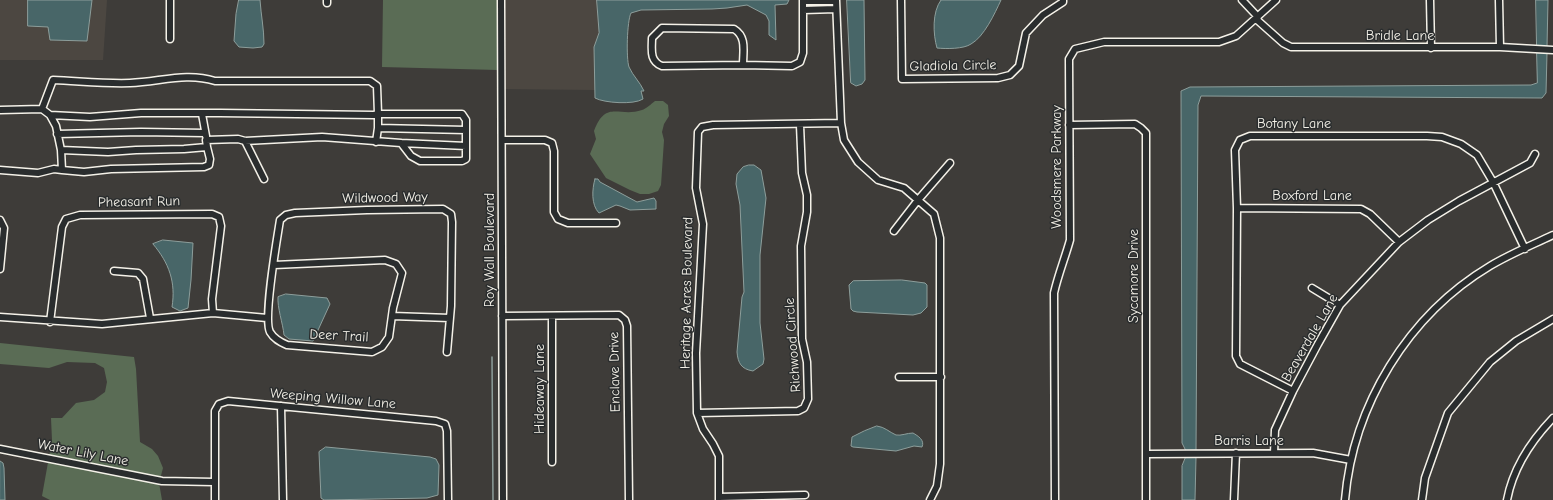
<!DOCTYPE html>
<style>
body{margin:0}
canvas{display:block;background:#3e3c39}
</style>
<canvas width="1553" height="500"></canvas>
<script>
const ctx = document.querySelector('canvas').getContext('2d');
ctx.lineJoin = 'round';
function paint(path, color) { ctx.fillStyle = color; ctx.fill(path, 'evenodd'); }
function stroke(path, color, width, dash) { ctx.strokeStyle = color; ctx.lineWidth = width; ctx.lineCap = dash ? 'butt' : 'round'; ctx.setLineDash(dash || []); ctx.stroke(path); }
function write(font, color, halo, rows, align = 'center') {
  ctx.font = font + ' "Comic Neue",sans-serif'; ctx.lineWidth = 3; ctx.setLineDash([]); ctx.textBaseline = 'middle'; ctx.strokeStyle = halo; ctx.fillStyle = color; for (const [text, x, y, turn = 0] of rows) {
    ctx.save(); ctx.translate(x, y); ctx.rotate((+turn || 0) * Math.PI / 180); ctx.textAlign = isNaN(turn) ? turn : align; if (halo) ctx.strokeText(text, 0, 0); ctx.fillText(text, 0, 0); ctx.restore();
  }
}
const built = new Path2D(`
 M0,0H28V26L48,27L50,40L87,41L92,0H107L103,60H0Z
 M504,0H597L599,33L594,47L595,90L505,89Z`);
const green = new Path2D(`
 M383,0H498V70L382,67Z
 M655,101H663L668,105L669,116L664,124L662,132L664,140L661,185L658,191L649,194H640L630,190L606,178L590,154L596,139L594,131C606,99 619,118 642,110C646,109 651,104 655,101Z
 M0,343L134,357L136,369L140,442L152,449L158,456L163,468L159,483L162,500H50L42,496L52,440L51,418H62L76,403L94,400L105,392L107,382L104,368L95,363L67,362L49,368L0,364Z`);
const water = new Path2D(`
 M28,0H92L87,41L50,40L48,27L28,26Z
 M239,0H260C261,15 264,29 264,44L262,47L253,48L239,47L234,41L236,14Z
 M597,0H789L787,4L775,5L776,40L769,35V21L766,15L747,5L727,8L712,9L641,10L631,13C627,21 626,58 629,67C633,76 640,82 644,91H641L643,99C634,105 604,103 595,98L594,47L599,33Z
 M847,0H864L865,80L862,84L856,86L851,83Z
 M941,0H1001C995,13 984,37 971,44C964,49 946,49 937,48C933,34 932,12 941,0Z
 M1536,0H1548L1547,47H1537Z
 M1537,53H1547L1546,93L1542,98L1201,96L1198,105L1196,451H1186L1182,443L1181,91L1190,87L1531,85L1537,83Z
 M749,165H754L761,170L766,198L760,255V323L764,359L763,364L753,371C741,369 738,363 737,352L742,297L744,292L740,205L736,184L737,174L743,167Z
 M595,179H598L600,182L637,202L654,198L656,201V209L630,210L620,206L616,205L599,213C591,205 592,189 595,179Z
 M163,240L193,243L191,280L188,308L180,311L172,307C176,282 169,263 153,244Z
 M902,280L925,283L927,285V307L921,313L913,315L857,312L853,311L851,309L849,285L853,281Z
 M286,294L327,298L330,304L313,341L289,339L284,335C283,324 277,307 278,297Z
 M877,426C885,427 889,432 896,435C901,436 907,433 913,433C918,436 925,440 922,447L914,446L896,451L853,447L851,446L852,437L864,431Z
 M326,447L430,457L436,459L439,465L438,495L427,498L324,500L321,498L319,452Z
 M1186,457H1196L1195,500H1182V466Z
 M0,461L3,463L4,468L5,500H0Z`);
const stream = new Path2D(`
 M492,357L493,500`);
const minor = new Path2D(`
 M327,0V3
 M501,0L503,500
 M836,0L841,123
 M901,0L902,79L998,78L1010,75L1019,66L1026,33L1043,15L1063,2V0
 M1242,0L1258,17
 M1430,0L1431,48
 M1499,0L1500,47
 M803,1H836
 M803,10L836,9
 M1256,19L1283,43L1291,47H1500L1553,50
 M662,28L734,29C747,37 743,51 743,65L662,66C649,61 652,49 652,38Z
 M170,39V0
 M743,65L792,66L800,62L803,53V0
 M42,109L53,80C79,81 105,84 130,83C160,82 186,72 215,81H370L377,86L378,114L374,115L220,113H141L90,117L50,115
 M0,110L42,109L50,115L56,126L61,150L108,152L136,150L184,149L207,147L206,140L238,139L245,141L322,137L401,143L411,156L420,161H462L466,159V120L462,114H378V128L376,142
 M202,114L206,136
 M1069,125L1135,124L1141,128L1146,133V500
 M378,128L466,130
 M57,134L141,132L205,133
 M502,140H545L552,143L554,151V212L558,219L568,223H616
 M245,141L264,179
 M401,143L466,146
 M0,170L38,173L54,169L62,170L61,150
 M62,170L84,172L111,169L204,167L209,165L210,159L207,147
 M1237,208L1361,209L1370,214L1399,242
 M0,220L4,228L0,269
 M894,231L918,200L950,163
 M274,265L385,260L396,264L402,273L393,308L389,337L382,347L372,352L287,345C280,342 274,339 270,332C263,319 277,239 280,220L286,215L295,213L367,210L443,209L451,214L452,222L451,306L447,352
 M114,271L138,273L143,279L150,318
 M1312,288L1340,305
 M392,316L450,318
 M502,316L619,315L625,320L627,326L629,500
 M0,317L102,324L213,313L267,318
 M50,322L62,227L66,219L80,215L212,214L219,217L221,226L212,299L213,313
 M899,377H941
 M1293,391L1240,364L1236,356L1237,208L1235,150L1240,140L1250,136H1427L1442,137L1461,144L1477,155L1493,182L1525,249
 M281,406L283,500
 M697,413L798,411L804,408L808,399L807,362L802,339L801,246L807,212V195L802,173L800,125
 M0,449L162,481L214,482
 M1274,453L1275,430L1293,391L1318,344L1340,305L1399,242L1428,220L1459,201L1530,163L1535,154
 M1146,454L1313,453L1351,460
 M552,462V316
 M719,497L805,495
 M215,500V411L219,404L228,401L436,421L445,424L447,431L448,500
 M719,500V456L713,444L703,429L697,413L696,353L703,224L696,188L698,132L702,127L713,125L841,123L844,140L858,162L878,180L904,188L934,214L940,238V464L937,486L930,500
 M1055,500L1054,293C1058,275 1065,258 1070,240L1069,59L1075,49L1104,42H1219L1236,36L1276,0
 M1234,500L1236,453
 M1345,500C1353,405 1408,315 1490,266C1510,254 1532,245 1553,235
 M1422,500L1425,478L1448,413L1490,362L1516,341L1553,319
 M1507,500C1513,468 1531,441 1553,418`);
const streetNames = [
 ["Bridle Lane",1400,36],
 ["Gladiola Circle",953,66,-1],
 ["Botany Lane",1294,124],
 ["Woodsmere Parkway",1057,167,-90],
 ["Boxford Lane",1312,196],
 ["Wildwood Way",385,198,-1],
 ["Pheasant Run",139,202,-1],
 ["Roy Wall Boulevard",490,250,-90],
 ["Sycamore Drive",1134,276,-90],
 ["Heritage Acres Boulevard",687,293,-89],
 ["Deer Trail",339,336,3],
 ["Beaverdale Lane",1310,338,-60],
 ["Richwood Circle",793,345,-94],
 ["Enclave Drive",615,372,-91],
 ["Hideaway Lane",540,389,-90],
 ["Weeping Willow Lane",333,399,5],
 ["Barris Lane",1249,441],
 ["Water Lily Lane",83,453,11]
];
paint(built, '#4c4741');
paint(green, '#5a6c55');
paint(water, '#486668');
stroke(water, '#8d9e9b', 1);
stroke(stream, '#8d9e9b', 1.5);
stroke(minor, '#f4f1e8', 9);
stroke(minor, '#2a2d2e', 6);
write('14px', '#f4f1e8', '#2a2d2e', streetNames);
</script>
